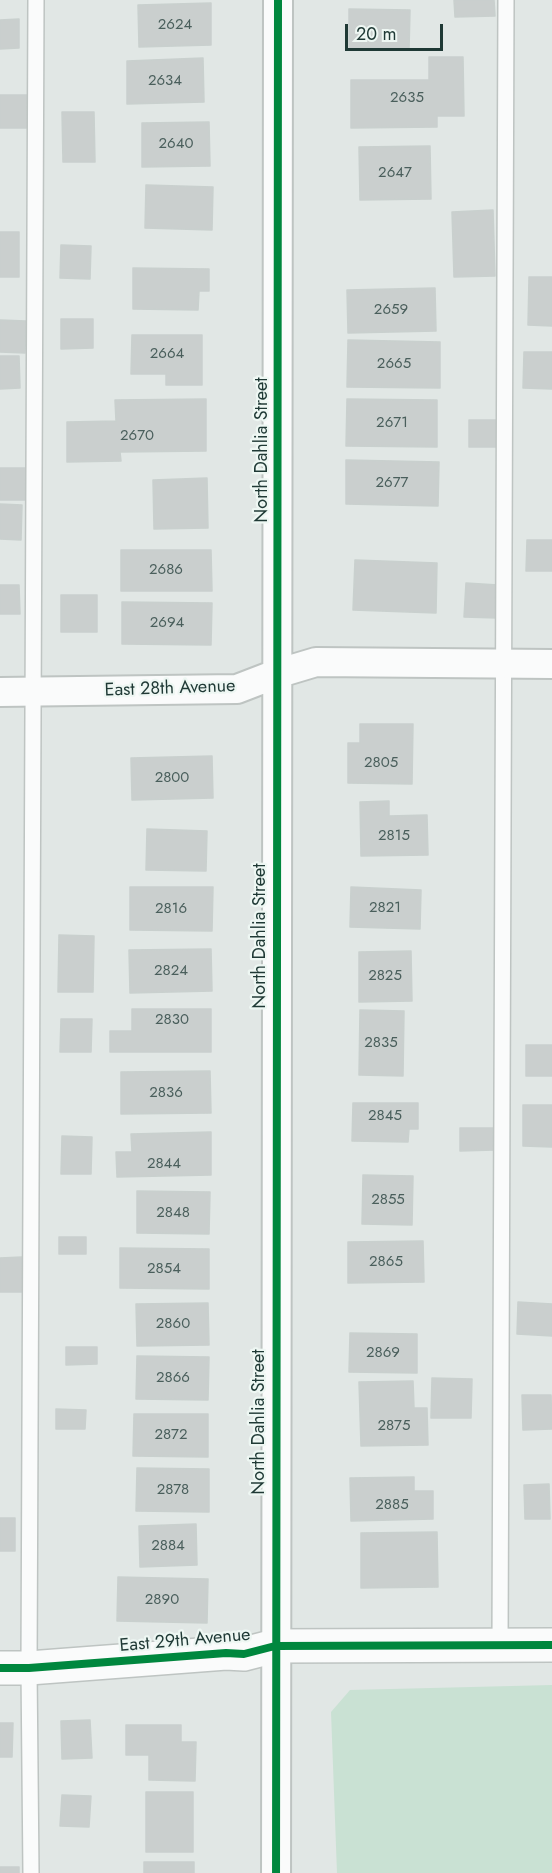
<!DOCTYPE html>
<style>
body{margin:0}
#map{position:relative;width:552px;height:1873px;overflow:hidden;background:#e1e7e5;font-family:Jost,sans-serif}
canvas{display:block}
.scale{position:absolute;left:345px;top:24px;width:98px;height:27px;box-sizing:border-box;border:3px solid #1f3935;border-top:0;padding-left:8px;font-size:18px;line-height:21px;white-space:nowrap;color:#1f3935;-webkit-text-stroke:4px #eef7f3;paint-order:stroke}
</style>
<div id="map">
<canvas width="552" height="1873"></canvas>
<div class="scale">20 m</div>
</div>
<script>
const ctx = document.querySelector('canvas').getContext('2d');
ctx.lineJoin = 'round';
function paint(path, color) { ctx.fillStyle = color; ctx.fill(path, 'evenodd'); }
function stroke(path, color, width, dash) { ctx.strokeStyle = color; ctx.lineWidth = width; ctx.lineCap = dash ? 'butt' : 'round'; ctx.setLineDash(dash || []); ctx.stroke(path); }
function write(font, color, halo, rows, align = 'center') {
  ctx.font = font + ' Jost,sans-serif'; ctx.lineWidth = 4.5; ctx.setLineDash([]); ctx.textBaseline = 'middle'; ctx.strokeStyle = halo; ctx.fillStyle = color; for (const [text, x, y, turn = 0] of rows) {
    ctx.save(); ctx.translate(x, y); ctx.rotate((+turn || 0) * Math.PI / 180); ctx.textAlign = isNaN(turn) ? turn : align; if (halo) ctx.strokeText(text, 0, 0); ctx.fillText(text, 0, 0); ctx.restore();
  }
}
const green = new Path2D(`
 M552,1685V1873H337L331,1712L350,1690Z`);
const building = new Path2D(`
 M454,0H494L495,16L455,17Z
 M211,3V45L139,47L138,5Z
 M349,9L410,10L409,50L349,49Z
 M19,19V48L0,49V20Z
 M429,57H463L464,116H437V127L351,128V80H429Z
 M203,58L204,102L127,104V61Z
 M0,95H27L28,128H0Z
 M62,112H94L95,162H63Z
 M209,122L210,166L142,167V123Z
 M430,146L431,199L360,200L359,147Z
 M146,185L213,187L212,230L145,228Z
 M493,210L495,276L454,277L452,212Z
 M0,232H19V277H0Z
 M61,245L91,246L90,279L60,278Z
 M133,268L209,269V291H199L198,310L133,309Z
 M529,277H552V326L528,325Z
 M435,288L436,331L348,333L347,290Z
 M61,319H93V348L61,349Z
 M0,320L26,321L25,353L0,352Z
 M132,335H202V385H166V374H131Z
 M348,340L440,342V388L347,387Z
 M524,352H552V389L523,388Z
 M0,356H19L20,388L0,389Z
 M206,399V451L120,452L121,461L67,462V422L116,421L115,400Z
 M347,399L437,400V447L346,446Z
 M469,420H496V447H469Z
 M346,460L439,462L438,506L346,504Z
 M0,468H26V500H0Z
 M207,478L208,528L154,529L153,480Z
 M0,504L22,505L21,540L0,539Z
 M527,540H552V571H526Z
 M121,550H211L212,591H121Z
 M355,560L437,563L436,613L353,610Z
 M466,583L498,585L497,618L464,617Z
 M0,585H19L20,614H0Z
 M61,595H97V632H61Z
 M122,602L212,603L211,645L122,644Z
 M360,724H413L412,784L348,783V743H360Z
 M212,756L213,798L132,800L131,758Z
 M389,801V816L427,815L428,855L361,856L360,802Z
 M147,829L207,831L206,871L146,870Z
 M130,887H213L212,931L130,930Z
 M351,887L421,890L420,929L350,927Z
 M59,935L94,936L93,992H58Z
 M211,949L212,991L130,993L129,950Z
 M411,951L412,1001L359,1002V952Z
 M132,1009H211V1052H110V1031H132Z
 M360,1010L404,1011L403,1076L359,1075Z
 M61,1019H92L91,1052H60Z
 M526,1045H552V1076H526Z
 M210,1071L211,1113L121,1114V1072Z
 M353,1103H418V1129H409L408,1142L352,1141Z
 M523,1105H552V1147L523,1146Z
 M460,1128H493L494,1150L460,1151Z
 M211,1132V1175L117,1177L116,1152H132L131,1134Z
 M62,1136L92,1137L91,1174H61Z
 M363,1175L413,1176L412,1225L362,1224Z
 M137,1191L210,1192L209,1234L137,1233Z
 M59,1237H86V1254H59Z
 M423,1241L424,1282L348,1283V1242Z
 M120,1248L209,1249V1289L120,1288Z
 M22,1257L23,1292H0V1258Z
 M518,1302L552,1304V1336L517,1334Z
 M208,1303L209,1345L137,1346L136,1304Z
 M350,1333L417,1334V1373L349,1372Z
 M66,1347H97V1364L66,1365Z
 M137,1356L209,1357L208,1400L136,1399Z
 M432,1378L472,1379L471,1418H431Z
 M413,1381L414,1408H427L428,1445L361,1446L359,1382Z
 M522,1395H551L552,1429L523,1430Z
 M56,1409L86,1410L85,1429H56Z
 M134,1414H208V1457L133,1456Z
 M137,1468L209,1469V1512L136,1511Z
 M414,1477V1491H433V1519L351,1521L350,1478Z
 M549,1484L550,1519H525L524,1485Z
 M0,1518H15V1551H0Z
 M196,1524L197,1565L140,1567L139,1526Z
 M437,1532L438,1587L361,1588V1533Z
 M118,1577L208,1579L207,1623L117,1621Z
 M90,1720L92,1758L62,1759L61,1721Z
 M0,1723H13L12,1757H0Z
 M126,1725H181V1742H196L195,1781L149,1780V1755H126Z
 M146,1792H193V1852H146Z
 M62,1795L91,1796L89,1827L60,1826Z
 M144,1862H194V1873H144Z
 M0,1867H19V1873H0Z`);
const service = new Path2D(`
 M500,1645L506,0
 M31,1873L29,1668L36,0`);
const minor = new Path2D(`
 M0,692L237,689L276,674L316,662L552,664
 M276,1873L278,0`);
const tertiary = new Path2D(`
 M0,1668H29L226,1653L244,1654L275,1646L552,1645`);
const cycleway = new Path2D(`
 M0,1668H29L226,1653L244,1654L275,1646L552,1645
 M276,1873L278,0`);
const numberNames = [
 ["2624",175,25],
 ["2634",165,81],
 ["2635",407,98],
 ["2640",176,144],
 ["2647",395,173],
 ["2659",391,310],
 ["2664",167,354],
 ["2665",394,364],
 ["2671",392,423],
 ["2670",137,436],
 ["2677",392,483],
 ["2686",166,570],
 ["2694",167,623],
 ["2805",381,763],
 ["2800",172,778],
 ["2815",394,836],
 ["2821",385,908],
 ["2816",171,909],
 ["2824",171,971],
 ["2825",385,976],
 ["2830",172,1020],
 ["2835",381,1043],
 ["2836",166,1093],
 ["2845",385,1116],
 ["2844",164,1164],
 ["2855",388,1200],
 ["2848",173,1213],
 ["2865",386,1262],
 ["2854",164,1269],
 ["2860",173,1324],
 ["2869",383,1353],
 ["2866",173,1378],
 ["2875",394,1426],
 ["2872",171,1435],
 ["2878",173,1490],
 ["2885",392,1505],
 ["2884",168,1546],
 ["2890",162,1600]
];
const streetNames = [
 ["North Dahlia Street",263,450,-90],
 ["East 28th Avenue",170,689,-2],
 ["North Dahlia Street",261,936,-90],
 ["North Dahlia Street",260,1422,-90],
 ["East 29th Avenue",185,1641,-5]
];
paint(green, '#c9e1d3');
paint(building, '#cacfce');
stroke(building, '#c9d0ce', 1.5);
stroke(service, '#bec4c2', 18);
stroke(minor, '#bec4c2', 32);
stroke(tertiary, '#bec4c2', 36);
stroke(service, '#fafbfb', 15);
stroke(minor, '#fafbfb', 28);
stroke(tertiary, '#fafbfb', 33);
stroke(cycleway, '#00873e', 8);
write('15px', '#4a5f5c', null, numberNames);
write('18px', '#1f3935', '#eef7f3', streetNames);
</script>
